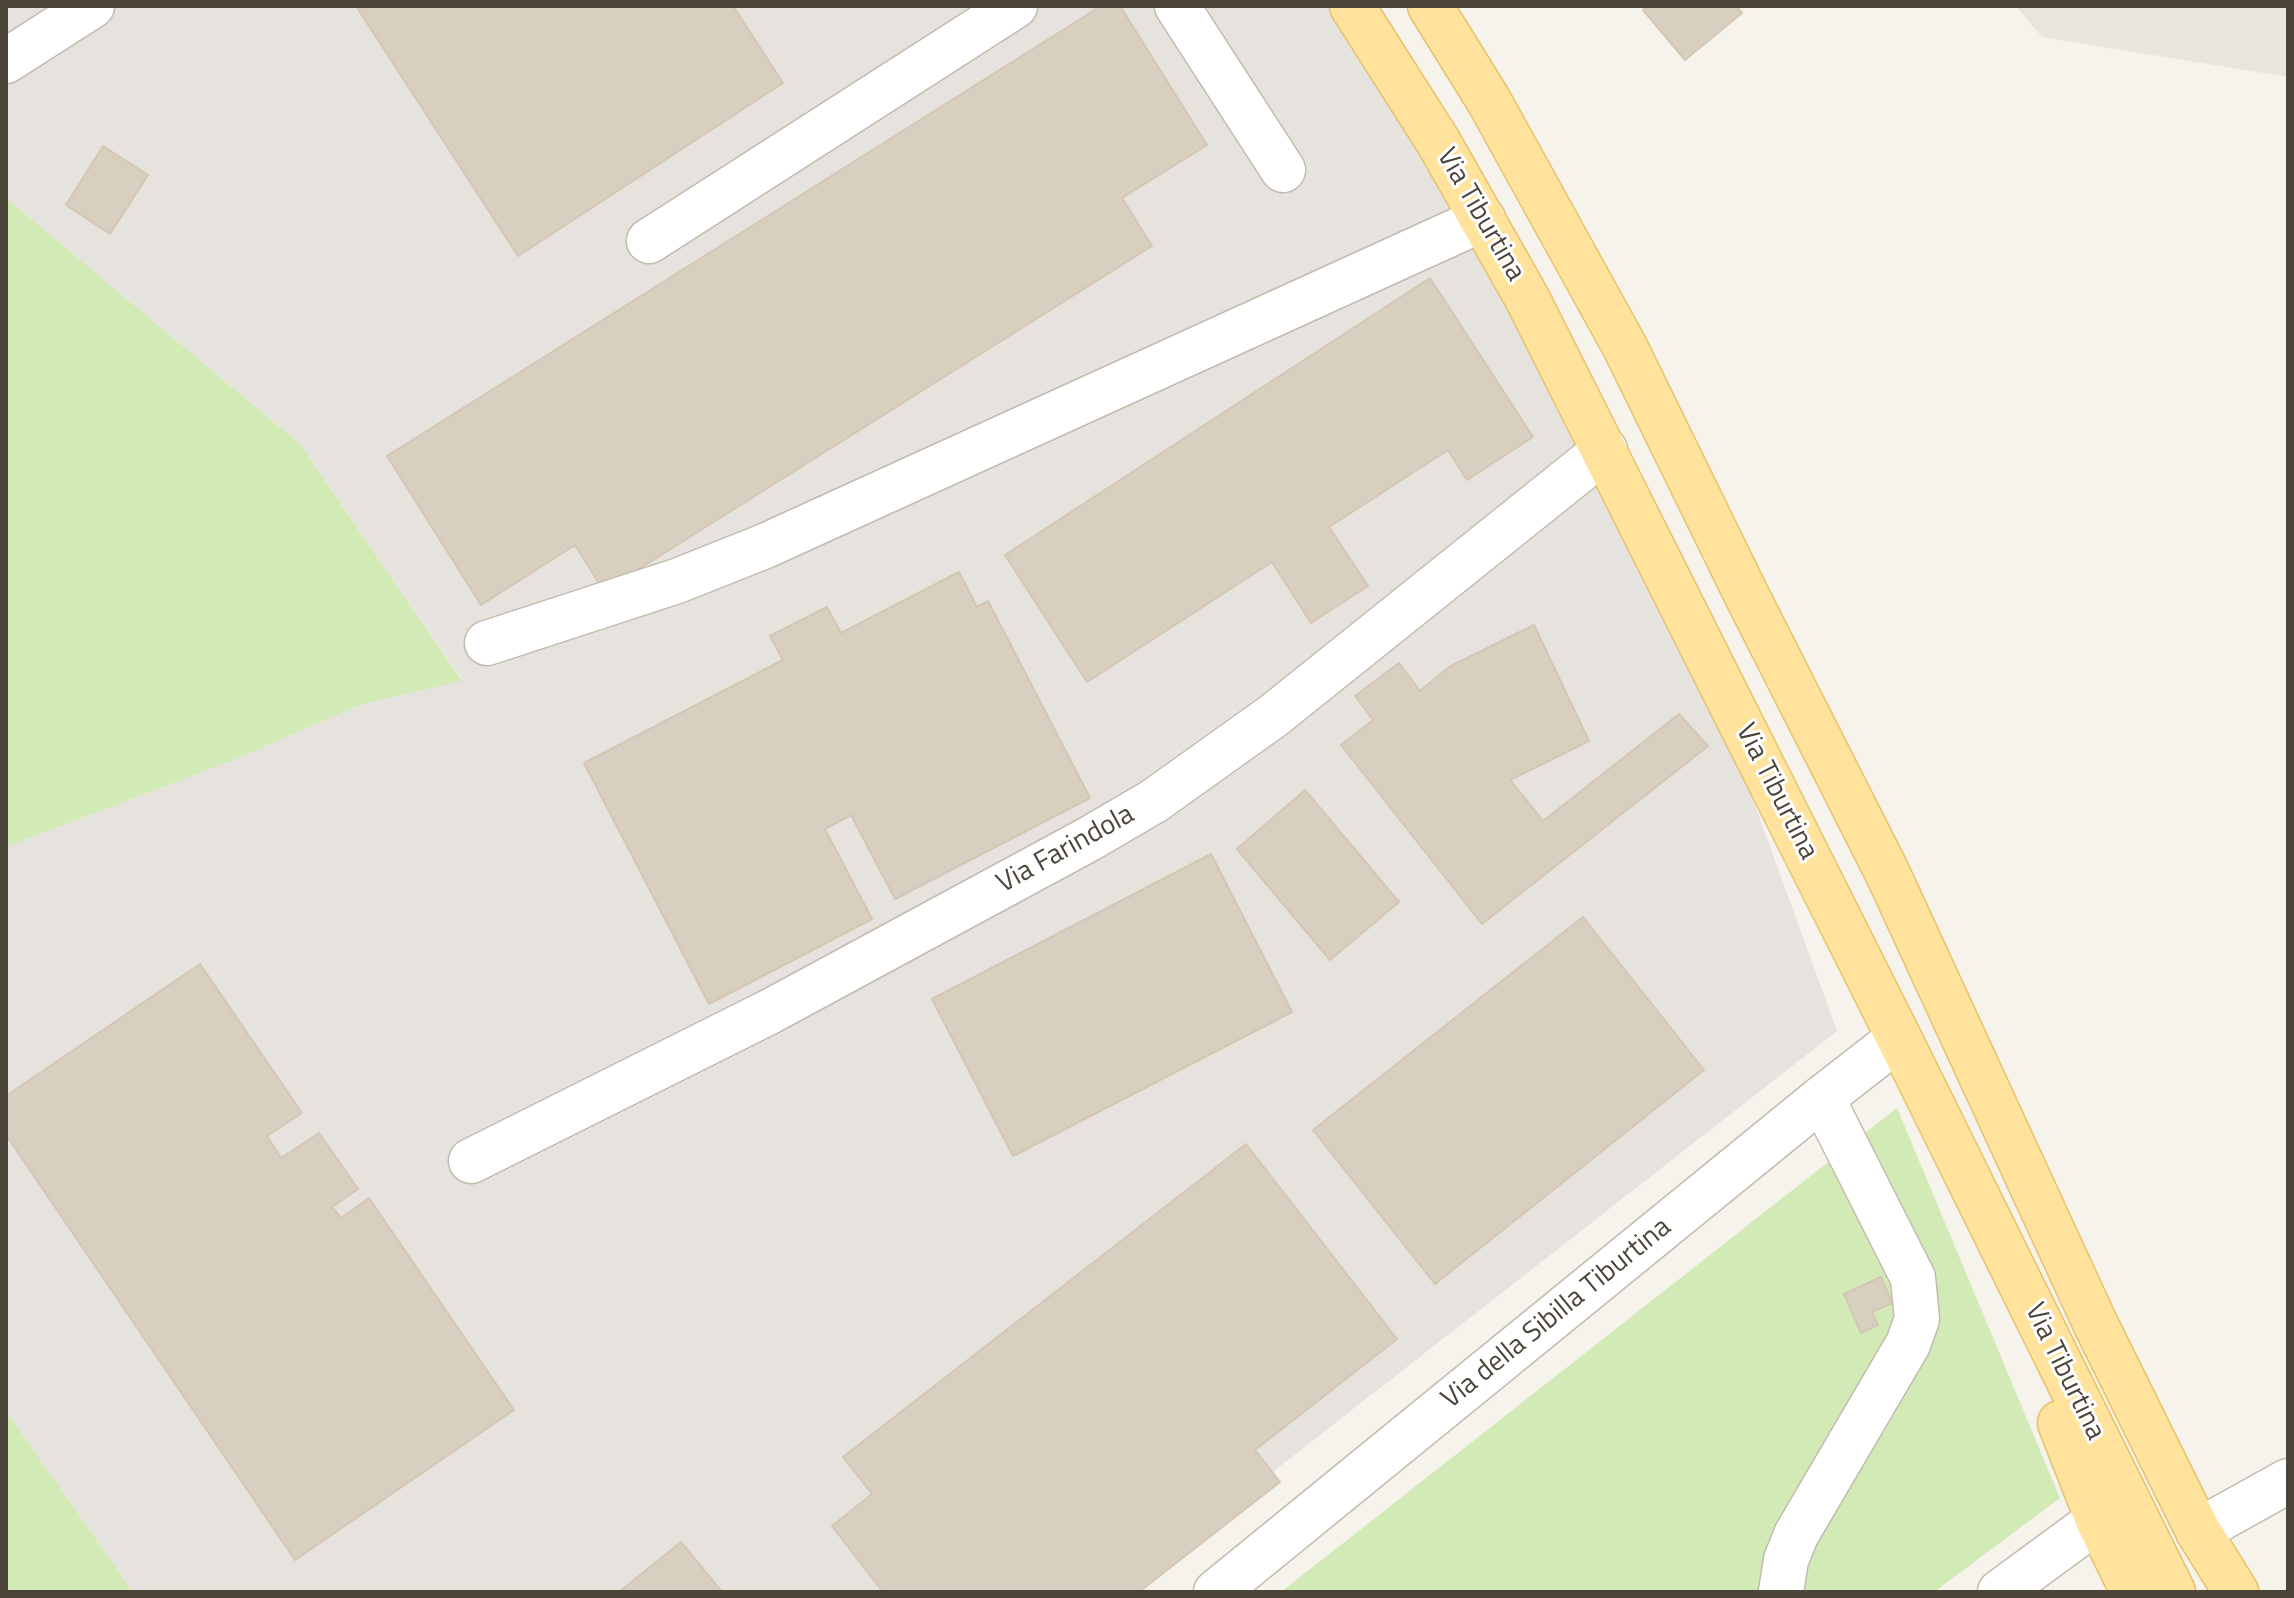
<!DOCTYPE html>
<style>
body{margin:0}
#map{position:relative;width:2294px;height:1598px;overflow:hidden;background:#f6f3ec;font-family:"Titillium Web",sans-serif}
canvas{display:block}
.frame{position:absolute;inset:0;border:8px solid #4b4439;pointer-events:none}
</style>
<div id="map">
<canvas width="2294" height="1598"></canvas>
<div class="frame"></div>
</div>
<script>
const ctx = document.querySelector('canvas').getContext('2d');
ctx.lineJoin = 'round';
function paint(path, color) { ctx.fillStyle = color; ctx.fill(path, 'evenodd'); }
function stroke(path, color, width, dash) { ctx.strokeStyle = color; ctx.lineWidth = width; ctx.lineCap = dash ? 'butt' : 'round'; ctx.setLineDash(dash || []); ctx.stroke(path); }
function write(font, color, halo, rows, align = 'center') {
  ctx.font = font + ' "Titillium Web",sans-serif'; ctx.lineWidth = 6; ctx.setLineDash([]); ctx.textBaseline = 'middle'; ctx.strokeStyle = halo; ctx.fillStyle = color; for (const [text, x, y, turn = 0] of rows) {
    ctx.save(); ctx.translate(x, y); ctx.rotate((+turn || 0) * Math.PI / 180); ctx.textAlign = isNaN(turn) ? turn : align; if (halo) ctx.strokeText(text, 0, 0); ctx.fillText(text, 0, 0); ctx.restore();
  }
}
const residential = new Path2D(`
 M2016,6H2288V77L2042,37Z`);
const industrial = new Path2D(`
 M6,6H1337L1521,301L1745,778L1837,1031L1119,1592H133L6,1411V847L236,759L362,704L462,680L300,444L6,198Z`);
const green = new Path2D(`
 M6,198L300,444L462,681L362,704L236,759L6,847Z
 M1897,1108L2060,1498L1934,1592H1281Z
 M6,1411L133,1592H6Z`);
const building = new Path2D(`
 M356,6H733L783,83L518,256Z
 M1101,6H1120L1207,145L1122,198L1152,246L604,591L575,545L481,605L387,456Z
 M1648,6H1736L1742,13L1685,60L1643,10Z
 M103,146L148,175L110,234L66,205Z
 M1430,278L1533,437L1467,480L1448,450L1329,527L1368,586L1311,623L1272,562L1087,682L1005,555Z
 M959,572L977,607L988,601L1090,798L895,899L851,815L825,829L872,919L709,1004L584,763L783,660L770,636L827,607L841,633Z
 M1534,625L1589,741L1510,780L1543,821L1679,714L1708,746L1482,924L1341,745L1373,720L1355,696L1399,663L1420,691L1449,667Z
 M1305,790L1399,902L1330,960L1237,849Z
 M1211,854L1292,1012L1013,1156L932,999Z
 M1583,917L1704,1070L1435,1284L1313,1130Z
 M200,964L302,1113L267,1136L281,1158L319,1133L358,1189L332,1207L341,1218L369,1198L514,1410L295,1560L6,1135V1096Z
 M1246,1144L1397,1339L1255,1450L1280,1482L1139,1592H883L832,1526L872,1494L843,1457Z
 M1881,1277L1892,1303L1872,1312L1878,1325L1861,1333L1844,1294Z
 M681,1542L722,1592H619Z`);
const minor = new Path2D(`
 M1177,6L1283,170
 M6,61L92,6
 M649,241L1015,6
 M487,643L677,581L765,546L1483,219
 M471,1161L769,1012L1089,839L1154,801L1273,716L1605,450
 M2198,1531L2288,1481
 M1216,1592L1822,1098L1899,1038
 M1781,1592L1786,1560L1796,1535L1908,1344L1917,1319L1913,1278L1822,1098
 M2000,1592L2098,1520`);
const major = new Path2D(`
 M1352,6L1439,143L1527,298L1899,1038L2173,1592
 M1430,6L1489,101L1625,347L1747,596L1887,872L2095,1323L2198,1531L2236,1592
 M2060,1423L2098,1520L2133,1592`);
const streetNames = [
 ["Via Tiburtina",1480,215,60],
 ["Via Tiburtina",1776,792,63],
 ["Via Farindola",1066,850,-29],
 ["Via della Sibilla Tiburtina",1557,1314,-39],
 ["Via Tiburtina",2064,1372,64]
];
paint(residential, '#eae5da');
paint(industrial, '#e6e2dd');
paint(green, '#d2eab5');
paint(building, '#d8cfc1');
stroke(building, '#d3c7b4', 2);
stroke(minor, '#c2bbae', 47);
stroke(major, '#e6c16a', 47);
stroke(minor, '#fff', 44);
stroke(major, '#ffe39c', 44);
write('28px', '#4b4439', '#fff', streetNames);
</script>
